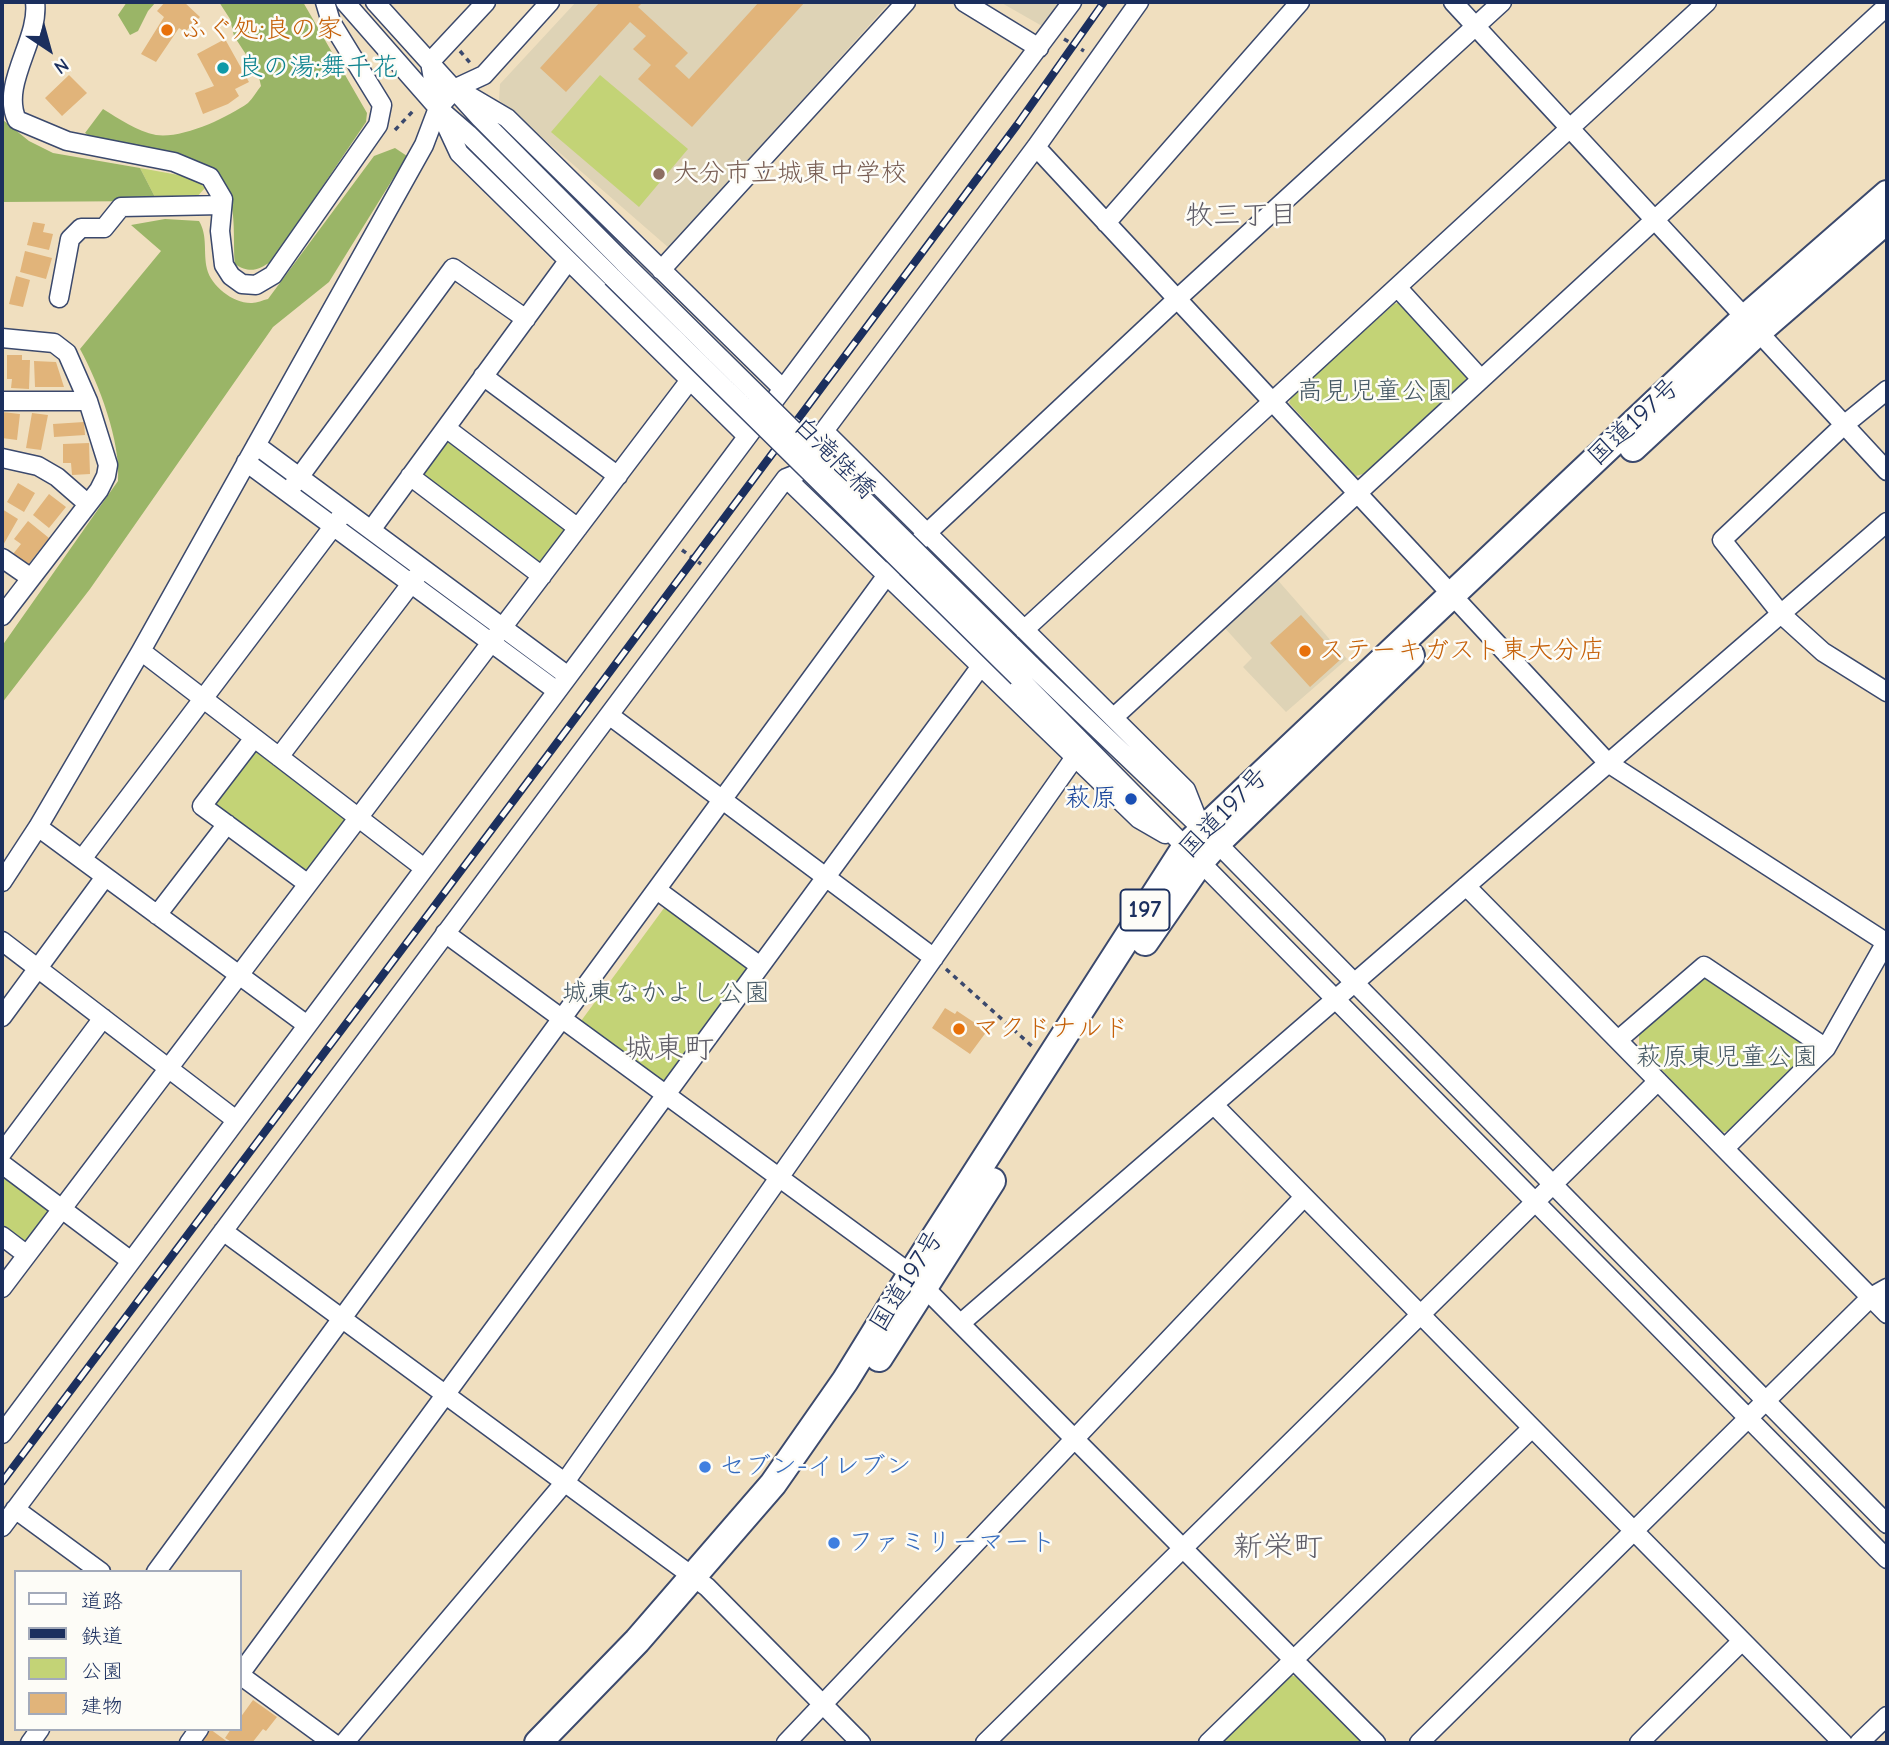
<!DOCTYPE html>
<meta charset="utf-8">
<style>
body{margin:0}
#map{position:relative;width:1889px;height:1745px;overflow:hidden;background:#f0dfbf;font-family:"Comic Neue","Klee One",sans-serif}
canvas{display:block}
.frame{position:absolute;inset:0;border:4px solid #1b2f5e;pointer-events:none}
.legend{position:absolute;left:14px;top:1570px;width:228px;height:161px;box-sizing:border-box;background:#fdfcf7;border:2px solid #a3aaba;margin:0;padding:9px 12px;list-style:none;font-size:21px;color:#1b2f5e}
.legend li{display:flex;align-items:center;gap:14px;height:35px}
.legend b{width:35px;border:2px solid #a3aaba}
.north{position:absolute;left:14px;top:14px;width:70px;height:70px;-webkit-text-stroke:5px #fdfcf7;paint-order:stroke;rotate:144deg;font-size:19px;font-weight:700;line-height:28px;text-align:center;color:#1b2f5e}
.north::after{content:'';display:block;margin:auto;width:24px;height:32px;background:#1b2f5e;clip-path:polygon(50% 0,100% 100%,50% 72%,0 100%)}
</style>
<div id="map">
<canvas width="1889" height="1745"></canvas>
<div class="frame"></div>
<ul class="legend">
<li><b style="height:9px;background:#fff"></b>道路</li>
<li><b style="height:9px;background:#1b2f5e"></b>鉄道</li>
<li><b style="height:19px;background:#c3d376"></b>公園</li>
<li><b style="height:19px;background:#e1b47a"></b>建物</li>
</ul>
<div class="north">N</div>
</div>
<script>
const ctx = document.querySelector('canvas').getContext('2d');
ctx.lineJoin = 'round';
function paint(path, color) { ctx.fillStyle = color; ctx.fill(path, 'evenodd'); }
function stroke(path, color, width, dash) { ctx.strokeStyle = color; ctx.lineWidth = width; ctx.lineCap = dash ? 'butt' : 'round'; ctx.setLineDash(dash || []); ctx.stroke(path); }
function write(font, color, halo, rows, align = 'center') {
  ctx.font = font + ' "Comic Neue","Klee One",sans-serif'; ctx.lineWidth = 5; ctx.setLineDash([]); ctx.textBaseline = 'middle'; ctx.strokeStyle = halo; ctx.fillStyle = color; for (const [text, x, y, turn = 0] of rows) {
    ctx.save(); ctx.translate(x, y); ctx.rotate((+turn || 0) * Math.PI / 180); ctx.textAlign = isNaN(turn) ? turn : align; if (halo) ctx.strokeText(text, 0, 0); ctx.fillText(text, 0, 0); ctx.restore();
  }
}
const built = new Path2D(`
 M576,2H890L669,248L499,100L500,84Z
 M1000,2H1060L1042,26Z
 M1275,577L1347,659L1286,712L1243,667L1252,658L1223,626Z`);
const green = new Path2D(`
 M600,75L688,149L639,207L551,132Z
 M140,168L195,178L205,188L194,200L157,201Z
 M1401,302L1467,372L1466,379L1366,473L1356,476L1289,403L1292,396L1394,304Z
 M451,439L568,524L569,533L545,565L537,566L422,481L419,471L441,442Z
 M259,750L346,817V827L311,872L302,873L215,809L213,800L249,751Z
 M667,904L752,966L666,1083L581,1021Z
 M1704,977L1808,1045L1810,1055L1731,1130L1722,1133L1639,1046V1034Z
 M2,1173L50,1210V1216L29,1244H20L2,1230Z
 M1286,1676H1295L1362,1743H1218Z`);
const forest = new Path2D(`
 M127,2H156L148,11L138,31L130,35L118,15Z
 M219,2H303L367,113L366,122L272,261C258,270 250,274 235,264C232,231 241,183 205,166L101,144L85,133L103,109C119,119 137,131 156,135C182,139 227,118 248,103C253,98 257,91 261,86L258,73L234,36L230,19Z
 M3,120L29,141L53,153L140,168L157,201L2,202Z
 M395,148L407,156L329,282L273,327L90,589L2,703V646L118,481C121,441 99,384 80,349L161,251L131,225L165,219L199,221C208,236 203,252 207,269C211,286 234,304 252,303C257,303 263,300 268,299L374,156Z`);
const building = new Path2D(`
 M165,2H184L200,17L185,32L179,28L156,62L141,54L164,17L157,11Z
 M600,2H643L638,7L688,53L675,66L689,79L759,2H805L692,127L638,79L651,65L633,49L646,36L630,22L566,92L540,68Z
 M225,39L249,82L235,89L239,96L228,104L203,114L195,93L214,86L197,54Z
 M69,75L87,93L62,116L45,98Z
 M33,222L45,224L43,232L53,234L49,250L27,245Z
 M25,251L52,258L46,279L20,272Z
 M16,276L30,280L23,307L9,304Z
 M7,355H22V360H30L29,389L11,388L12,379H7Z
 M34,361L56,362L64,387H35Z
 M2,412L20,414L17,440L2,438Z
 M32,413L48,415L41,450L26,448Z
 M84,422L85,435L54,437L53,424Z
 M89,443L90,474L72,475L71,463H63V444Z
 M18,483L35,493L24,512L7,502Z
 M49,494L66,507L49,528L33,515Z
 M2,509L18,519L2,547Z
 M28,521L49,538L28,565L13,554L21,544L14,539Z
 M1301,615L1341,659L1310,687L1270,643Z
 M945,1008L955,1014L957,1011L987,1031L970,1054L932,1028Z
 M253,1700L277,1717L266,1731L263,1729L252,1743H233L225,1738L231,1729H240V1718Z
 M207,1729H210L229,1743H197Z`);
const path = new Path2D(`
 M1064,39L1084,51
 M460,51L471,64
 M395,130L413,111
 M682,550L701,564
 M946,969L1034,1048`);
const minor = new Path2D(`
 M35,2C40,39 0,84 17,120L67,141L174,162L210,177L223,199L220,231L224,265L231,276L242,284L256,285L273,275L378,125L382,105L331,22L325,2
 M345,2L438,108L468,134L612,277
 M375,2L480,118L624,263
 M486,2L430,62L438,108L459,153L747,436
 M964,2L1039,48
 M1453,2L1887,471
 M456,88L507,118L783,389
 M1036,147L1608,763L1887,943
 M1106,223L1300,2
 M661,270L906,2
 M1397,287L1481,379
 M59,298L70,239L81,228H104L121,207L222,205
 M2,338L54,343L67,353L88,401L108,465L106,476L99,490L2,616
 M483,376L618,476
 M1887,390L1844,425L1722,540L1781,614L1823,652L1887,692
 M2,401H88
 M446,428L578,528
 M824,431L1186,790L1199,823
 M256,445L568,676
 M2,458L38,466L57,477L88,504
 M246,462L557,691
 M410,476L542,576
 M786,478L1139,819L1165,834
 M292,487L453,268L526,319
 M371,530L568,261
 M2,558L31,578
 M1024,630L1707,2
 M141,651L424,868
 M1031,665L1217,843L1887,1524
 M1018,677L1887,1559
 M609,715L934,958
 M1113,718L1887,6
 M254,738L202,806L308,884
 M279,757L417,576
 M38,827L307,1025
 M82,859L345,511
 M2,882L38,827L141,651L424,145L438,108L456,88L484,75L550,2
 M1466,886L1887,1314
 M657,890L760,966
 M157,915L227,824
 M445,933L911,1274L1376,1743
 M2,941L236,1120
 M2,1017L105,877
 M1618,1040L1704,966L1826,1048
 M1214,1105L1843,1743
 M1725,1148L1826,1048L1886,942
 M2,1153L103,1018
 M2,1164L131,1261
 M223,1231L707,1587L861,1743
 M2,1236L27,1255
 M2,1288L690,380
 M961,1323L1887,522
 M2,1434L1072,2
 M15,1509L101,1572
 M2,1527L786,478C808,471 823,454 824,431L1036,147L1139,2
 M156,1572L887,575L927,533L1177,299L1502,2
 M240,1674L981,666
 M240,1675L333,1743
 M30,1743L40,1729
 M189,1743L199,1729
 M344,1743L565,1482L1075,757
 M786,1743L1304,1197
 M985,1743L1658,1081
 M1208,1743L1532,1428
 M1419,1743L1871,1297L1887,1288
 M1639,1743L1742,1641
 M1859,1743L1887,1716`);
const highway = new Path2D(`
 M1633,448L1758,332L1887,220
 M1145,942L1201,861L1217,843L1411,656
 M879,1358L992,1181
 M538,1743L637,1641L773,1484L845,1381L911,1274L1186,846L1745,318L1887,194`);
const rail = new Path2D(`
 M2,1482L556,744L1017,125L1104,2`);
const minorBridge = new Path2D(`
 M624,263L1031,665
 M612,277L1018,677`);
const markers = [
 [167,30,7,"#e8710a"],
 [223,68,7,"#0f9aa8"],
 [659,174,7,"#8d6e63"],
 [1305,651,7,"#e8710a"],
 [1131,799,7,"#1a4fb4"],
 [959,1029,7,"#e8710a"],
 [705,1467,7,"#3f7fe0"],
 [834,1543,7,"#3f7fe0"]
];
const shields = [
 [1145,910,49]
];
const shieldNames = [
 ["197",1145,910]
];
const foodNames = [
 ["ふぐ処;良の家",181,30],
 ["ステーキガスト東大分店",1319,651],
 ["マクドナルド",973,1029]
];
const cultureNames = [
 ["良の湯;舞千花",237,68]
];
const educationNames = [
 ["大分市立城東中学校",673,174]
];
const parkNames = [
 ["高見児童公園",1375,392],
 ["城東なかよし公園",666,994],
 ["萩原東児童公園",1727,1058]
];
const streetNames = [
 ["国道197号",1634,422,-43],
 ["白滝陸橋",834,458,45],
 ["国道197号",1224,813,-46],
 ["国道197号",907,1281,-58]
];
const transitNames = [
 ["萩原",1117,799]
];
const shopNames = [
 ["セブン-イレブン",719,1467],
 ["ファミリーマート",848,1543]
];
const neighbourhoodNames = [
 ["牧三丁目",1241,216]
];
const quarterNames = [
 ["城東町",669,1050],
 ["新栄町",1278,1548]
];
paint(built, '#ded3b6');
paint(green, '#c3d376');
paint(forest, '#9ab567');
paint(building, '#e1b47a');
stroke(minor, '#3b496d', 21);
stroke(highway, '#3b496d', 30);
stroke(path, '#3b496d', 3.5, [5, 5]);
stroke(minor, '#fff', 18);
stroke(highway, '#fff', 26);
stroke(rail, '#1b2f5e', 8);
stroke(rail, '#fdfcf7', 5, [16]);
stroke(minorBridge, '#3b496d', 21, []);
stroke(minorBridge, '#fff', 18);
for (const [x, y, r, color] of markers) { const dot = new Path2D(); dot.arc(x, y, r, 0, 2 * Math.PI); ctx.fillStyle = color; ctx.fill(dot); stroke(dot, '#fdfcf7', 2.5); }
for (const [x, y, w] of shields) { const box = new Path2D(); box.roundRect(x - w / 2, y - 20.5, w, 41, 5); ctx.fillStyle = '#fdfcf7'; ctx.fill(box); stroke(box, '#1b2f5e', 2); }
write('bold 24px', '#1b2f5e', null, shieldNames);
write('26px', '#c56008', '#fdfcf7', foodNames, 'left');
write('26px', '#0d838f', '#fdfcf7', cultureNames, 'left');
write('26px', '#785e54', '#fdfcf7', educationNames, 'left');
write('26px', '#455864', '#fdfcf7', parkNames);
write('26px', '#1b2f5e', '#fdfcf7', streetNames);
write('26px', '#164399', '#fdfcf7', transitNames, 'right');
write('26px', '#366cbe', '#fdfcf7', shopNames, 'left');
write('28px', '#605e68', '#fdfcf7', neighbourhoodNames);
write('30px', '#605e68', '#fdfcf7', quarterNames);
</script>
